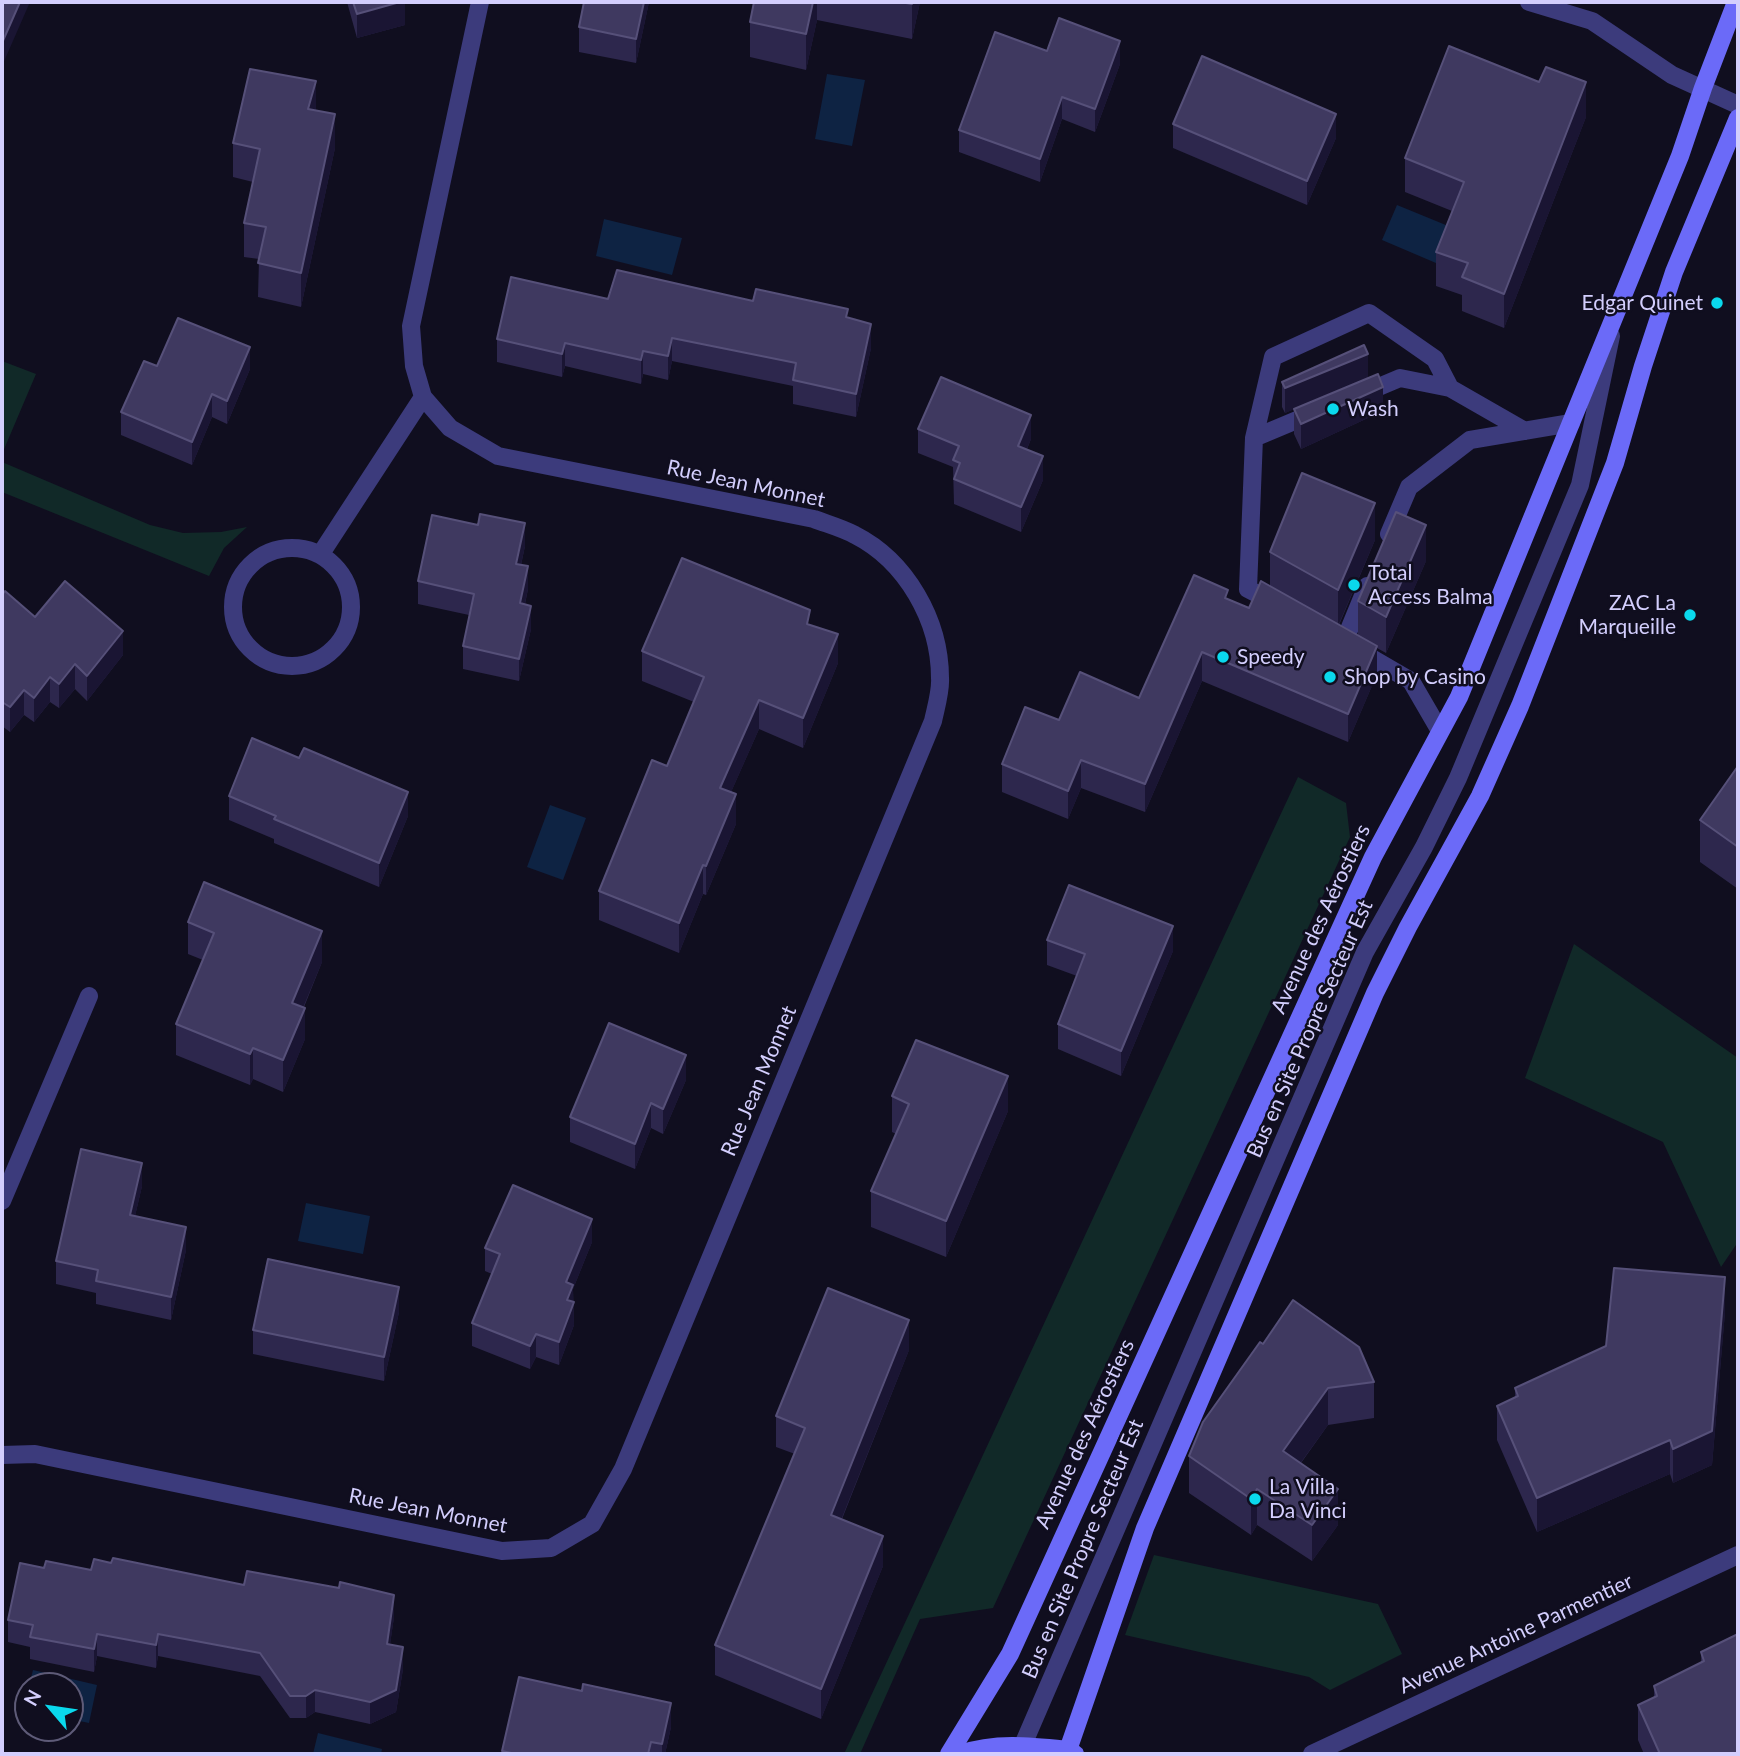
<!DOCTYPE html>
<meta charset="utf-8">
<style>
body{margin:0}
#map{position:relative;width:1740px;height:1756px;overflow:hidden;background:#100e1f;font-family:Lato,sans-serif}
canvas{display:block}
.frame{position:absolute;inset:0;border:4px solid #d3cefd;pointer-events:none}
.north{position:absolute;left:14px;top:1672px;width:70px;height:70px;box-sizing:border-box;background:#100e1f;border:2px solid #5e5b78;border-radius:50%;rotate:299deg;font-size:19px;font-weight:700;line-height:28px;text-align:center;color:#d3cefd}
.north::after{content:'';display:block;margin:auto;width:24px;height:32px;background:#0ad9ed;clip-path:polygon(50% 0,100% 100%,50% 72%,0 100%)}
</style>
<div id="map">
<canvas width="1740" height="1756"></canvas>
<div class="frame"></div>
<div class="north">N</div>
</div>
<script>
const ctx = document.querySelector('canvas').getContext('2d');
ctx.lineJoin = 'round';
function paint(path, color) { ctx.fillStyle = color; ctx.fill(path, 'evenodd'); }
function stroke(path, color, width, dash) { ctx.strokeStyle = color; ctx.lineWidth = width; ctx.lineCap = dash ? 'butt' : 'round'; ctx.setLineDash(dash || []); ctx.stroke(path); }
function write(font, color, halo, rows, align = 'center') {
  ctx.font = font + ' Lato,sans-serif'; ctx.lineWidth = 5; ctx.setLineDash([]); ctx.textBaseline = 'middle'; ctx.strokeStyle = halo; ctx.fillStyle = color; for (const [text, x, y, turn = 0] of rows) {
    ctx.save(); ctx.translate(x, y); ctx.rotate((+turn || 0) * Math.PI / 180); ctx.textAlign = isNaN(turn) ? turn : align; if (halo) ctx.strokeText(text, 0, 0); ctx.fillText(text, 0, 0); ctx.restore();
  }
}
const green = new Path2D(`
 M2,361L36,374L2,454Z
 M2,462L150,525L183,533L221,532L247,527L224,548L209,576L2,492Z
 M1298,777L1346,803L1350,837L993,1608L920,1619L860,1754H844Z
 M1574,944L1738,1058V1242L1721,1267L1663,1142L1525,1078Z
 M1154,1555L1378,1604L1402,1654L1330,1690L1309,1677L1125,1635Z`);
const water = new Path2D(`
 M827,74L865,80L852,146L815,139Z
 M1397,205L1458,230L1443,266L1382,240Z
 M604,219L682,238L672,275L596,256Z
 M550,805L586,818L563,880L527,867Z
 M306,1203L370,1216L363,1254L298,1241Z
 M33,1670L97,1685L89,1723L70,1719V1686H29Z
 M318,1733L382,1749L381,1754H313Z`);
const service = new Path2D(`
 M1362,394L1400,378L1450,388L1525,431
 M1254,438L1316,412
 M1389,534L1409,487L1470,440L1571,423
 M1367,586L1344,642L1411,681L1440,731
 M1275,603L1248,589L1254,438L1273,357L1369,313L1435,359L1450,388
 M1019,1754L1365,952L1424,847L1458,778L1580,485L1611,336`);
const minor = new Path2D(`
 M1529,2L1592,21L1672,75L1738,105
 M233 607a59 59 0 1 1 118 0a59 59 0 1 1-118 0Z
 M320,555L423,397
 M2,1201L89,996
 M2,1455L35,1454L502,1551L551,1548L592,1524L623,1469L933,721C936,707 941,691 940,678C940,620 906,561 855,535C842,528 827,524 814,519L498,456L450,428L423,397L414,366L411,326L480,2
 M1312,1754L1738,1555`);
const secondary = new Path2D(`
 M1068,1750L1145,1528L1375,993L1408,927L1480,796L1520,706L1615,463L1643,366L1674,272L1738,118
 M949,1754L1010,1654L1373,857L1459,697L1680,156L1703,88L1736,2
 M960,1754C996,1742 1030,1746 1068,1750L1075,1754`);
const wall = new Path2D(`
 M347,2H405V25L357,38Z
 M649,2L636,63L579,52V27Z
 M754,2H920L912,39L817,20L806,70L750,57V22Z
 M1047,51L1120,64L1095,132L1062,119L1040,182L959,152V130Z
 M316,110L335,148L301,307L258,297L259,259L244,257V223L253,182L233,177V143Z
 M1586,117L1504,328L1462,311V295L1436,286V252L1452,211L1405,192V158Z
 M1173,124L1336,138L1307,205L1173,148Z
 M608,299L753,301L848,318L871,348L856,417L793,404V386L672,361L668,380L643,374L641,384L565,366L562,377L497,362V339Z
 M157,366L250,369L227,424L212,417L192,465L121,435V412Z
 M1368,378L1383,411L1301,449L1294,434V409L1285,413L1282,407V382Z
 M918,429L1031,439L1027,449L1043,480L1021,532L954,504L953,467L918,453Z
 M1375,540L1339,625L1358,636V601L1426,561L1386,653L1377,648V674L1348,742L1202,681L1145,812L1081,788L1068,819L1002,792V764L1059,720L1139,698L1228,599L1249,608L1270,586V552Z
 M525,546L521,565L528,589L525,604L531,629L519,681L463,669V646L469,615L418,604V581Z
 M2,595L35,617L123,655L87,701L75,689L59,708L50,702L34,722L24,715L10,732L2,726Z
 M810,625L838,663L803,748L759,729L731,792L736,824L706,895L703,894L679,953L599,920V891L667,766L694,702L642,681V651Z
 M1738,766V889L1700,862V820Z
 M229,796L408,816L379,887L274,843V839L229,820Z
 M188,922L322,962L304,1007L305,1039L283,1092L253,1079L250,1085L176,1055V1024L203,960L188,954Z
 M1047,940L1173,951L1121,1076L1058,1049V1024L1077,976L1047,965Z
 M686,1080L663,1134L651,1128L635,1169L570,1142V1117Z
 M892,1096L1008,1111L946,1257L871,1227V1191L896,1134L892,1132Z
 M142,1186L135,1216L186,1250L171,1320L96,1304V1293L56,1284V1261Z
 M592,1242L573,1289L574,1325L559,1365L536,1357L530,1369L472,1346V1323L492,1274L485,1271V1248Z
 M399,1312L384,1381L253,1354V1330Z
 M1725,1312L1712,1465L1673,1483L1670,1474L1537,1532L1497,1440V1406L1515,1397V1388Z
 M1263,1344L1374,1382V1418L1328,1425L1301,1463L1338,1525L1312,1561L1257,1525L1251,1535L1189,1493V1456Z
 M909,1350L842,1519L883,1566L821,1719L715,1675V1645L795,1454L776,1447V1416Z
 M44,1568L91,1570L394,1617L390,1644L403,1669L396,1712L370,1724L315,1712L306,1718H290L260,1676L158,1656L156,1668L97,1656L94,1672L30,1659V1647L8,1642V1620Z
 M1701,1652L1738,1754H1644L1638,1740V1705L1654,1697V1686L1701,1662Z
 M671,1727L665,1754H502V1751Z`);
const shadedWall = new Path2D(`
 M20,2H30L2,66V43Z
 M400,2H405V25L357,38V14Z
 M644,2H649L636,63V39Z
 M813,2H817V20L806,70V34Z
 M912,2H920L912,39Z
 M1120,41V64L1095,132V109Z
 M316,81V115L308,109Z
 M1586,82V117L1504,328V294Z
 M1062,97V119L1040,182V159Z
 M335,114V148L301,307V273Z
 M1336,114V138L1307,205V181Z
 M871,324V348L856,417V394Z
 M672,338V361L668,380V356Z
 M565,343V366L562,377V354Z
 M250,347V369L227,424V401Z
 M643,351V374L641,384V360Z
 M1368,354V379L1285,413V388Z
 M1383,387V411L1301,449V424Z
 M212,394V417L192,465V442Z
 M1031,415V439L1018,470V446Z
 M1043,456V480L1021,532V507Z
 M1375,503V540L1338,626V590Z
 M525,523V546L516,587V564Z
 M1426,525V561L1386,653V617Z
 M528,566V589L520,626V603Z
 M531,606V629L519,681V659Z
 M123,631V655L87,701V676Z
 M838,634V663L803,748V718Z
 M1377,646V674L1348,742V714Z
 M1202,652V681L1145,812V784Z
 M75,664V689L59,708V684Z
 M50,677V702L34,722V698Z
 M24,690V715L10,732V707Z
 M759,700V729L720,817V788Z
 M1081,760V788L1068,819V791Z
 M408,792V816L379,887V863Z
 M736,794V824L706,895V866Z
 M703,865V894L679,953V923Z
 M1173,926V951L1121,1076V1051Z
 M322,931V962L292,1034V1003Z
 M305,1008V1039L283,1092V1060Z
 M253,1048V1079L250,1085V1054Z
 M686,1055V1080L663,1134V1109Z
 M1008,1076V1111L946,1257V1221Z
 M651,1103V1128L635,1169V1144Z
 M142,1163V1186L130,1238V1215Z
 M592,1219V1242L573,1289L574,1325L559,1365V1342L566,1282Z
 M186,1227V1250L171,1320V1297Z
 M1725,1277V1312L1712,1465L1673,1483V1449Z
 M399,1287V1312L384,1381V1357Z
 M909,1320V1350L831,1545V1515Z
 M536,1334V1357L530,1369V1346Z
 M1328,1388V1425L1283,1487V1451Z
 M1670,1440V1474L1537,1532V1498Z
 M1257,1489V1525L1251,1535V1499Z
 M1338,1489V1525L1312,1561V1525Z
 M883,1536V1566L821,1719V1689Z
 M394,1595V1617L387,1666V1644Z
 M97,1634V1656L94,1672V1649Z
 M158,1634V1656L156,1668V1645Z
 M403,1647V1669L396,1712L370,1724V1702Z
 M315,1690V1712L306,1718V1696Z
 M671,1703V1727L665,1754H662V1744Z`);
const building = new Path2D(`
 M2,2H20L2,43Z
 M353,2H400L357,14Z
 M584,2H644L636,39L579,27Z
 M754,2H813L806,34L750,22Z
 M900,2H912V4Z
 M1059,18L1120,41L1095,109L1062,97L1040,159L959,130L995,32L1047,51Z
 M1449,46L1539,82L1546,67L1586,82L1504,294L1462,277L1468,263L1436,252L1464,182L1405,158Z
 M1202,56L1336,114L1307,181L1173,124Z
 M250,69L316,81L308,109L335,114L301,273L258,263L266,227L244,223L260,149L233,143Z
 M617,270L753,301L756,289L848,309L846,317L871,324L856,394L793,380L796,363L672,338L668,356L643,351L641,360L565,343L562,354L497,339L511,277L608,299Z
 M178,318L250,347L227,401L212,394L192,442L121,412L144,361L157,366Z
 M1364,345L1368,354L1285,388L1282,382Z
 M1378,374L1383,387L1301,424L1294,409Z
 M941,377L1031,415L1018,446L1043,456L1021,507L954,479L960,463L953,460L959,446L918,429Z
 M1302,473L1375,503L1338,590L1270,552Z
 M1396,512L1426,525L1386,617L1358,601Z
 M480,514L525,523L516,564L528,566L520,603L531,606L519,659L463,646L474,594L418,581L432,515L478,525Z
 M682,558L810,610L807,624L838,634L803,718L759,700L720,788L736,794L706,866L703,865L679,923L599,891L652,760L667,766L704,677L642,651Z
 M1194,575L1228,590L1225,598L1249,608L1261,581L1377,646L1348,714L1202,652L1145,784L1081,760L1068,791L1002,764L1025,707L1059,720L1080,672L1139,698Z
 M65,581L123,631L87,676L75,664L59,684L50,677L34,698L24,690L10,707L2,702V595L5,591L35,617Z
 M252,738L299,758L304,748L408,792L379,863L274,819L276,816L229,796Z
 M1738,766V847L1700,820Z
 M204,882L322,931L292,1003L305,1008L283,1060L253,1048L250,1054L176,1024L214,933L188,922Z
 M1069,885L1173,926L1121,1051L1058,1024L1085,954L1047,940Z
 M609,1023L686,1055L663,1109L651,1103L635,1144L570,1117Z
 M916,1040L1008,1076L946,1221L871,1191L909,1104L892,1096Z
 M81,1149L142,1163L130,1215L186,1227L171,1297L96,1281L98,1270L56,1261Z
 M513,1185L592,1219L566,1282L573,1285L567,1300L574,1302L559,1342L536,1334L530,1346L472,1323L500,1254L485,1248Z
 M268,1259L399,1287L384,1357L253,1330Z
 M1614,1268L1725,1277L1712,1431L1673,1449L1670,1440L1537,1498L1497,1406L1518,1396L1515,1388L1606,1346Z
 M828,1288L909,1320L831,1515L883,1536L821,1689L715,1645L805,1428L776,1416Z
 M1293,1300L1359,1347L1374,1382L1328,1388L1283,1451L1338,1489L1312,1525L1257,1489L1251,1499L1189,1456L1203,1422L1260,1342L1263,1344Z
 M113,1558L244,1585L247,1571L339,1588L340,1582L394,1595L387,1644L403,1647L396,1690L370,1702L315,1690L306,1696H290L260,1653L158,1634L156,1645L97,1634L94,1649L30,1637L33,1625L8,1620L20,1563L44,1568L46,1561L91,1570L94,1559L111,1563Z
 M1738,1634V1754H1660L1638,1705L1657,1696L1654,1686L1704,1661L1701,1652Z
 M519,1677L582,1691L583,1684L671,1703L662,1744L651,1742L648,1754H516L502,1751Z`);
const markers = [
 [1717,303,7,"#0ad9ed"],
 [1333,409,7,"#0ad9ed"],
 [1354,585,7,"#0ad9ed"],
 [1690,615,7,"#0ad9ed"],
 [1223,657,7,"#0ad9ed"],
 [1330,677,7,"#0ad9ed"],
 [1255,1499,7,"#0ad9ed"]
];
const poiNames = [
 ["Edgar Quinet",1703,303,"right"],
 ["Wash",1347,409],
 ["Total",1368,573],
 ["Access Balma",1368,597],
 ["ZAC La",1676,603,"right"],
 ["Marqueille",1676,627,"right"],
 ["Speedy",1237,657],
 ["Shop by Casino",1344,677],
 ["La Villa",1269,1487],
 ["Da Vinci",1269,1511]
];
const streetNames = [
 ["Rue Jean Monnet",746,484,12],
 ["Avenue des Aérostiers",1321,919,-65],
 ["Bus en Site Propre Secteur Est",1310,1029,-66],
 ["Rue Jean Monnet",759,1081,-67],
 ["Avenue des Aérostiers",1085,1434,-65],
 ["Rue Jean Monnet",428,1511,11],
 ["Bus en Site Propre Secteur Est",1083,1549,-67],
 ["Avenue Antoine Parmentier",1516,1634,-25]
];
paint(green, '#112928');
paint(water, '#0e2343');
stroke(service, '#3c3b7c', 18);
stroke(minor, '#3c3b7c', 18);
stroke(secondary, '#6b6af8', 18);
paint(wall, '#2d274d');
paint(shadedWall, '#1a1533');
paint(building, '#3f3960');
stroke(building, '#565079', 2);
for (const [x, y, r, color] of markers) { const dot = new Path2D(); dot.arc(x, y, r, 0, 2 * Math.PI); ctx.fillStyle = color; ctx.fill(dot); stroke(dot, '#100e1f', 2.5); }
write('21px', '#d3cefd', '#100e1f', poiNames, 'left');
write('21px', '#d3cefd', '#100e1f', streetNames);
</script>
